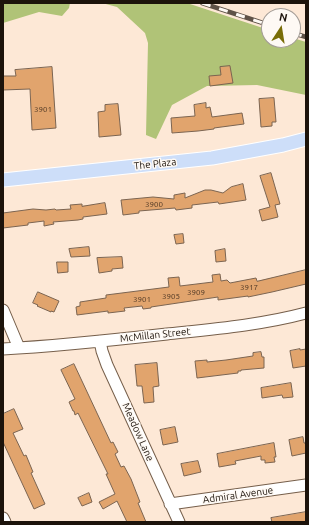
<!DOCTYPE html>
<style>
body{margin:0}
#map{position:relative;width:309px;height:525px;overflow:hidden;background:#fde8d6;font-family:Ubuntu,sans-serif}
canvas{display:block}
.frame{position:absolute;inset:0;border:4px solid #1c130b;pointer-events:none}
.north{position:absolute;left:261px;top:8px;width:40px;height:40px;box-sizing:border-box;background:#fef9f4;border:1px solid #a49d97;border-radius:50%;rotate:12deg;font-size:11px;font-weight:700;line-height:16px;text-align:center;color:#1c130b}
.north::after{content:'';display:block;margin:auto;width:14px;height:18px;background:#796d07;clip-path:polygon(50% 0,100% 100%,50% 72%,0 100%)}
</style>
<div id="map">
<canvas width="309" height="525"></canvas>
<div class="frame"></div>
<div class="north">N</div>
</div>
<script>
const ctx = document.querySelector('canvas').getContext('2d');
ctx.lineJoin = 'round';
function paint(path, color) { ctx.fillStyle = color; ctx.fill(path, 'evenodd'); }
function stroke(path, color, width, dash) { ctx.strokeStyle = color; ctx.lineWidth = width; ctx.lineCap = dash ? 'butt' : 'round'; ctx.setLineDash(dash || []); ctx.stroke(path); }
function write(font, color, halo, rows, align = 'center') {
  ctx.font = font + ' Ubuntu,sans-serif'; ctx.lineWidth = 3; ctx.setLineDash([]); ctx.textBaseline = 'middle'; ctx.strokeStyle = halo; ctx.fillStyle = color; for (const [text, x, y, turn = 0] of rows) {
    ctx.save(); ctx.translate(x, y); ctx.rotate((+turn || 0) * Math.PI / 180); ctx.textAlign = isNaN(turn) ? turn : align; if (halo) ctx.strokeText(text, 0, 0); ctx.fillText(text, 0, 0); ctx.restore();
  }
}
const green = new Path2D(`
 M3,3H70L69,8L62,16L39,12L3,23Z
 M102,3H187L269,30V40H293V38L306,42V95L257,85L207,86L172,105L156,139L146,135L148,43L145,33L117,7Z`);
const building = new Path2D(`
 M230,66L233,83L210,86L209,76L221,75L220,67Z
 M52,67L56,128L32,130L30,89L3,90V76H16L15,70Z
 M274,98L276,122H272V126L261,127L259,99Z
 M206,103V108L210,107L212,117L242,113L244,124L214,128V129L198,131L172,133L171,118L195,116L194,105Z
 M118,104L121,135L99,137L98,112L105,111V105Z
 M271,173L280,204L275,205L278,217L262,221L259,210L270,207L260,176Z
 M243,184L246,200L219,204L218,202L192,205V208L176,210L175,208L139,211V213L123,215L121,200L153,197L174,199V195L185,193V198L205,190H211L223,193L231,187Z
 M105,203L107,214L83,217V219L78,220L53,222L54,224L44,226V221L28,223V225L3,228V213L33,209L46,210L55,209L56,210L71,209L70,205L82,204V206Z
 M183,234L184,243L176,244L174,235Z
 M89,247L90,256L71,257L69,249Z
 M225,249L226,261L216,262L215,251Z
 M122,257L123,268L112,269V271L99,273L97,258Z
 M57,262H68V272L58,273Z
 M306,270V284L272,292L248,297V296L218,300V297L151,307V308L143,309L142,306L124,308L125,311L108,313V311L77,315L76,307L80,306V302L106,298V295L169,287L168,278L179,277L180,286L213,282L212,275L220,274L221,281L227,280L230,283L256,278L257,281Z
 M38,292L59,301L54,312L51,311V312L37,306L38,305L33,303Z
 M300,349V350L306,349V366L293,368L290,351Z
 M261,352L262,357H264V368L241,370V371H238V373L197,378L195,361L207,360V362L226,360L253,356V353Z
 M157,363L159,386L153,387L154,402L144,403L142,386H137L135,365Z
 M74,364L111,443L113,442L118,452L115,454L121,467L124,466L131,479L140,502L138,503L146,522H127L117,501L103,509L99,502L115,494L106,474H108L78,413L75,415L74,411H73L69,402L75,399L61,370Z
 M291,383L293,397L283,398L282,395L262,398L261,388Z
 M14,409L23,429L13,433L24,456L26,455L33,472L31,473L45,504L34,509L3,442V414Z
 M175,427L178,442L163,445L160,430Z
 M303,437L304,443H306V453L292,456L289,440Z
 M274,443L276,457H274L275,462L265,463V460H261V456L235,461L236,464L219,467L217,454Z
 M198,461L201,472L184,476L181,464Z
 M89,493L92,502L82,506L78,498Z
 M306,512V522H272L271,518Z`);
const minor = new Path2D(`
 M3,310L19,348
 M100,341L102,351L107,365L179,522
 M3,349C58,346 113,340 167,334C214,329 261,325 306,313
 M170,504L306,485
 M3,518L5,522`);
const major = new Path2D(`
 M3,180L212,158L283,145L306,139`);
const rail = new Path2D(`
 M202,3L269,25
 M293,33L306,37`);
const numberNames = [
 ["3901",43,109],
 ["3900",154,204],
 ["3917",249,287],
 ["3909",196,292],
 ["3905",171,296],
 ["3901",142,299]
];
const streetNames = [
 ["The Plaza",155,164,-6],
 ["McMillan Street",155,335,-6],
 ["Meadow Lane",138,432,66],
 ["Admiral Avenue",238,495,-8]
];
paint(green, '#b0c377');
paint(building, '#e1a46d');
stroke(building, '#7b6451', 1);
stroke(minor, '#765f4b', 13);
stroke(major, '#fff', 15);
stroke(minor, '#fff', 11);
stroke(major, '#cddef9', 13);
stroke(rail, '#5f5247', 4.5);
stroke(rail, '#fef9f4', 3, [9]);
write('8px', '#4d3724', null, numberNames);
write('10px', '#1c130b', '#fef9f4', streetNames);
</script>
